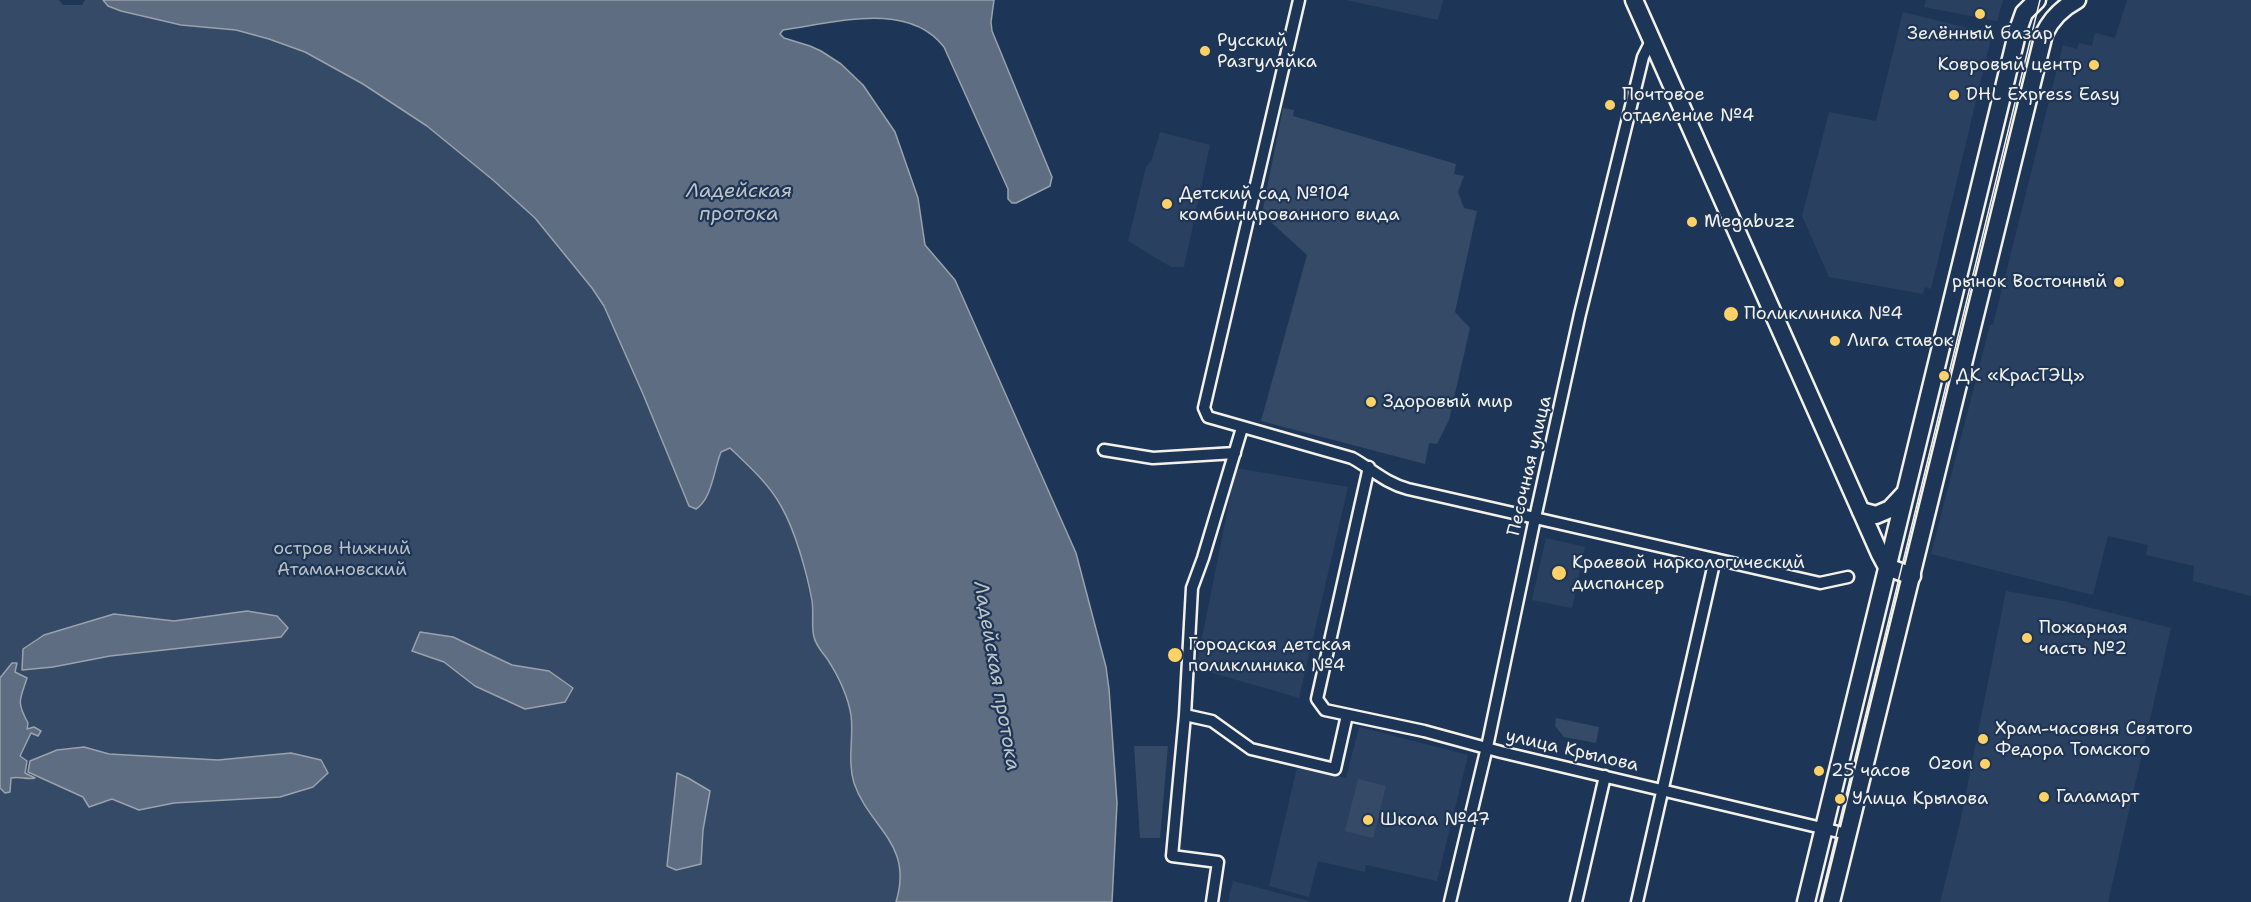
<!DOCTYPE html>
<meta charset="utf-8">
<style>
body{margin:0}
canvas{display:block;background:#1d3557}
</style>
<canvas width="2251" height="902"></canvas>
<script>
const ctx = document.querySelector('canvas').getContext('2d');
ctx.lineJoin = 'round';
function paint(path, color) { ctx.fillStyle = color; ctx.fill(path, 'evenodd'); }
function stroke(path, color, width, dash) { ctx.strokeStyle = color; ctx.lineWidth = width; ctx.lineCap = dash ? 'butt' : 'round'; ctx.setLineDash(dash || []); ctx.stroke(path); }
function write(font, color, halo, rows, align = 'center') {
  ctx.font = font + ' "Shantell Sans",sans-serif'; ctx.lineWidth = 4.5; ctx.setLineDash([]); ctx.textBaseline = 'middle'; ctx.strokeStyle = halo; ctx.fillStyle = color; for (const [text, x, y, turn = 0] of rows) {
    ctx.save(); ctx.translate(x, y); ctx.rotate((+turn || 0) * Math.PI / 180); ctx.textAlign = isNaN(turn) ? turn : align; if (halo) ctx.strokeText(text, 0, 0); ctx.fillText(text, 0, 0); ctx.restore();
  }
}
const built = new Path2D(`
 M1346,0H1443L1438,20Z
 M1926,0H2003L1997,21L1924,7Z
 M2127,0H2251V596L2193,581L2194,566L2146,555L2148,545L2108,536L2093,595L1931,554L1990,325H1993L2063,45L2077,49L2079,43L2092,46L2095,33L2115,38Z
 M1903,12L1992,34L1931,289L1925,287L1923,294L1829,277L1802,216L1829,112L1876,121Z
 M1160,132L1210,145L1184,267H1171L1128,241L1146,167L1152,159Z
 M1236,468L1348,487L1299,698L1196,668Z
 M1546,538L1585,547L1572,608L1532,600Z
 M2006,591L2063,601L2171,628L2108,902H1940L1961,818Z
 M1359,727L1468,755L1437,881L1366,865L1365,872L1318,861L1309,897L1269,886L1297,768L1346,778Z
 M1233,881L1312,902H1228Z`);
const green = new Path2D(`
 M0,0H59L63,5H82L85,0H103L108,6L121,11L181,25L236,30L269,39L305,52L363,84L427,126L493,180L535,218L592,288L604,306L643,394L686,501L700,507L707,493L721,452L730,448C748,465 769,484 782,506C807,553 808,610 828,659C835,678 847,694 851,714C855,737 847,760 854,782C868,827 915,843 896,902H0Z
 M1283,108L1294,110L1293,116L1456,164L1454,174L1464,176L1458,192L1464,208L1477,211L1455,312L1470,328L1449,420L1437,444L1429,443L1425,464L1261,421L1307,255L1262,214Z
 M1556,718L1599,727L1596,743L1564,737L1555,726Z
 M1134,746H1168L1160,838H1140Z
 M1358,779L1386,786L1373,838L1345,831Z`);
const water = new Path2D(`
 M103,0H994L991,22L992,31L1052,177L1050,186L1016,203H1012L1008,199V189L944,47C908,0 834,23 783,30L780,34L784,38L810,46L821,51L841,64L863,85L895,132L918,198L925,245L955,280L1076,553L1106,667L1109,689L1117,803L1112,902H896C914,843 869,828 854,783C847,760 854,737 851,715C848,697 838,676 828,660C823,653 816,646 814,637C811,626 814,613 812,601C807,573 795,530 781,506C769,484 748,465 730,448L721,452C714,469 712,499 696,509L689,506L643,394L604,306L592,288L535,218L493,180L427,126L363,84L305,52L269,39L236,30L181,25L121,11L108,6Z
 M247,611L277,616L288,628L281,637L110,656L53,667L22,670L23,649L44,635L114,614L174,621Z
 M420,632L453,637L512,665L549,671L573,688L565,702L525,709L475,686L444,662L412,651Z
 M12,663H17L15,672L27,678C20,700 16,701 28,723L27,729L34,727L41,731L38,736L31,733L20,756L27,761L25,773L35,778C26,780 20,776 11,778L10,792L5,793L0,788V678Z
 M84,747L109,754L218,760L291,753L321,760L328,773L313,787L280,797L174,803L139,810L112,799L89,807L83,797L28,772L30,761L57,750Z
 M677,773L688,778L710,791L703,830L701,864L676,870L667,866Z`);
const minor = new Path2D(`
 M1299,0L1204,408L1208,417L1352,458C1372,469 1385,483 1408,489L1820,583L1848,577
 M1104,450L1153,458L1235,453
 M1369,467L1317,699L1325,710L1424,731L1501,752L1847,834
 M1185,715L1212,721L1251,749L1335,769L1347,715
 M1212,902L1218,862L1172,856L1185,715L1192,588L1203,558L1242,428
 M1450,902L1487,747L1535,518L1580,314L1643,57L1652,39
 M1576,902L1605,776
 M1637,902L1715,559`);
const primary = new Path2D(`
 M1634,0L1880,554L1887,567L1912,576`);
const trunk = new Path2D(`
 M1861,511L1876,515L1890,509L1905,493
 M1806,902L2018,30L2024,13L2037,0
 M1831,902L2044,34C2051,19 2062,8 2077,0`);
const tram = new Path2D(`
 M1820,902L2040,0`);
const markers = [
 [1980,14,6,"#ffd166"],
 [1205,51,6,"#ffd166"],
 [2094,65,6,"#ffd166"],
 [1954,95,6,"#ffd166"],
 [1610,105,6,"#ffd166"],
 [1167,204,6,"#ffd166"],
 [1692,222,6,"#ffd166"],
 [2119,282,6,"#ffd166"],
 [1731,314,8,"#ffd166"],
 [1835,341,6,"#ffd166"],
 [1944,376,6,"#ffd166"],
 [1371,402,6,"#ffd166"],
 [1559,573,8,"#ffd166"],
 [2027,638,6,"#ffd166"],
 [1175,655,8,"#ffd166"],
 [1983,739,6,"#ffd166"],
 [1985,764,6,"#ffd166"],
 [1819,771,6,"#ffd166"],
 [2044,797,6,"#ffd166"],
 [1840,799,6,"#ffd166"],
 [1368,820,6,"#ffd166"]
];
const poiNames = [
 ["Зелённый базар",1980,34,"center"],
 ["Русский",1217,41],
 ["Разгуляйка",1217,62],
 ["Ковровый центр",2082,65,"right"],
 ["Почтовое",1622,95],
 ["отделение №4",1622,116],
 ["DHL Express Easy",1966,95],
 ["Детский сад №104",1179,194],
 ["комбинированного вида",1179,215],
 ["Megabuzz",1704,222],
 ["рынок Восточный",2107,282,"right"],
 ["Поликлиника №4",1744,314],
 ["Лига ставок",1847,341],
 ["ДК «КрасТЭЦ»",1956,376],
 ["Здоровый мир",1383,402],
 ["Краевой наркологический",1572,563],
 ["диспансер",1572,584],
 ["Пожарная",2039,628],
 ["часть №2",2039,649],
 ["Городская детская",1188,645],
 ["поликлиника №4",1188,666],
 ["Храм-часовня Святого",1995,729],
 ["Федора Томского",1995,750],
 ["Ozon",1973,764,"right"],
 ["25 часов",1831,771],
 ["Галамарт",2056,797],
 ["Улица Крылова",1852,799],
 ["Школа №47",1380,820]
];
const streetNames = [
 ["Песочная улица",1530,466,-77],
 ["улица Крылова",1572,751,13]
];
const parkNames = [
 ["остров Нижний",342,549],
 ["Атамановский",342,570]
];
const waterNames = [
 ["Ладейская",739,192],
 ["протока",739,215],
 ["Ладейская протока",996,676,80]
];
paint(built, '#2a4060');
paint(green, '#354a67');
paint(water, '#5e6d82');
stroke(water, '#9aa2ab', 1.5);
stroke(minor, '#f4f1e8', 15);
stroke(primary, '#f4f1e8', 21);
stroke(trunk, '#f4f1e8', 21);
stroke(minor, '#1d3557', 10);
stroke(primary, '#1d3557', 16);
stroke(trunk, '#1d3557', 16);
stroke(tram, '#f4f1e8', 1.5);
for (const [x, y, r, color] of markers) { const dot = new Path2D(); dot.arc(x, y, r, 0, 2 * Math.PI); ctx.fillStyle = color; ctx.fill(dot); stroke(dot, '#1d3557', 2); }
write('18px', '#f4f1e8', '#1d3557', poiNames, 'left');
write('18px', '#f4f1e8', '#1d3557', streetNames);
write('18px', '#bbbfc1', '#1d3557', parkNames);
write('italic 20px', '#c0c3c4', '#1d3557', waterNames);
</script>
